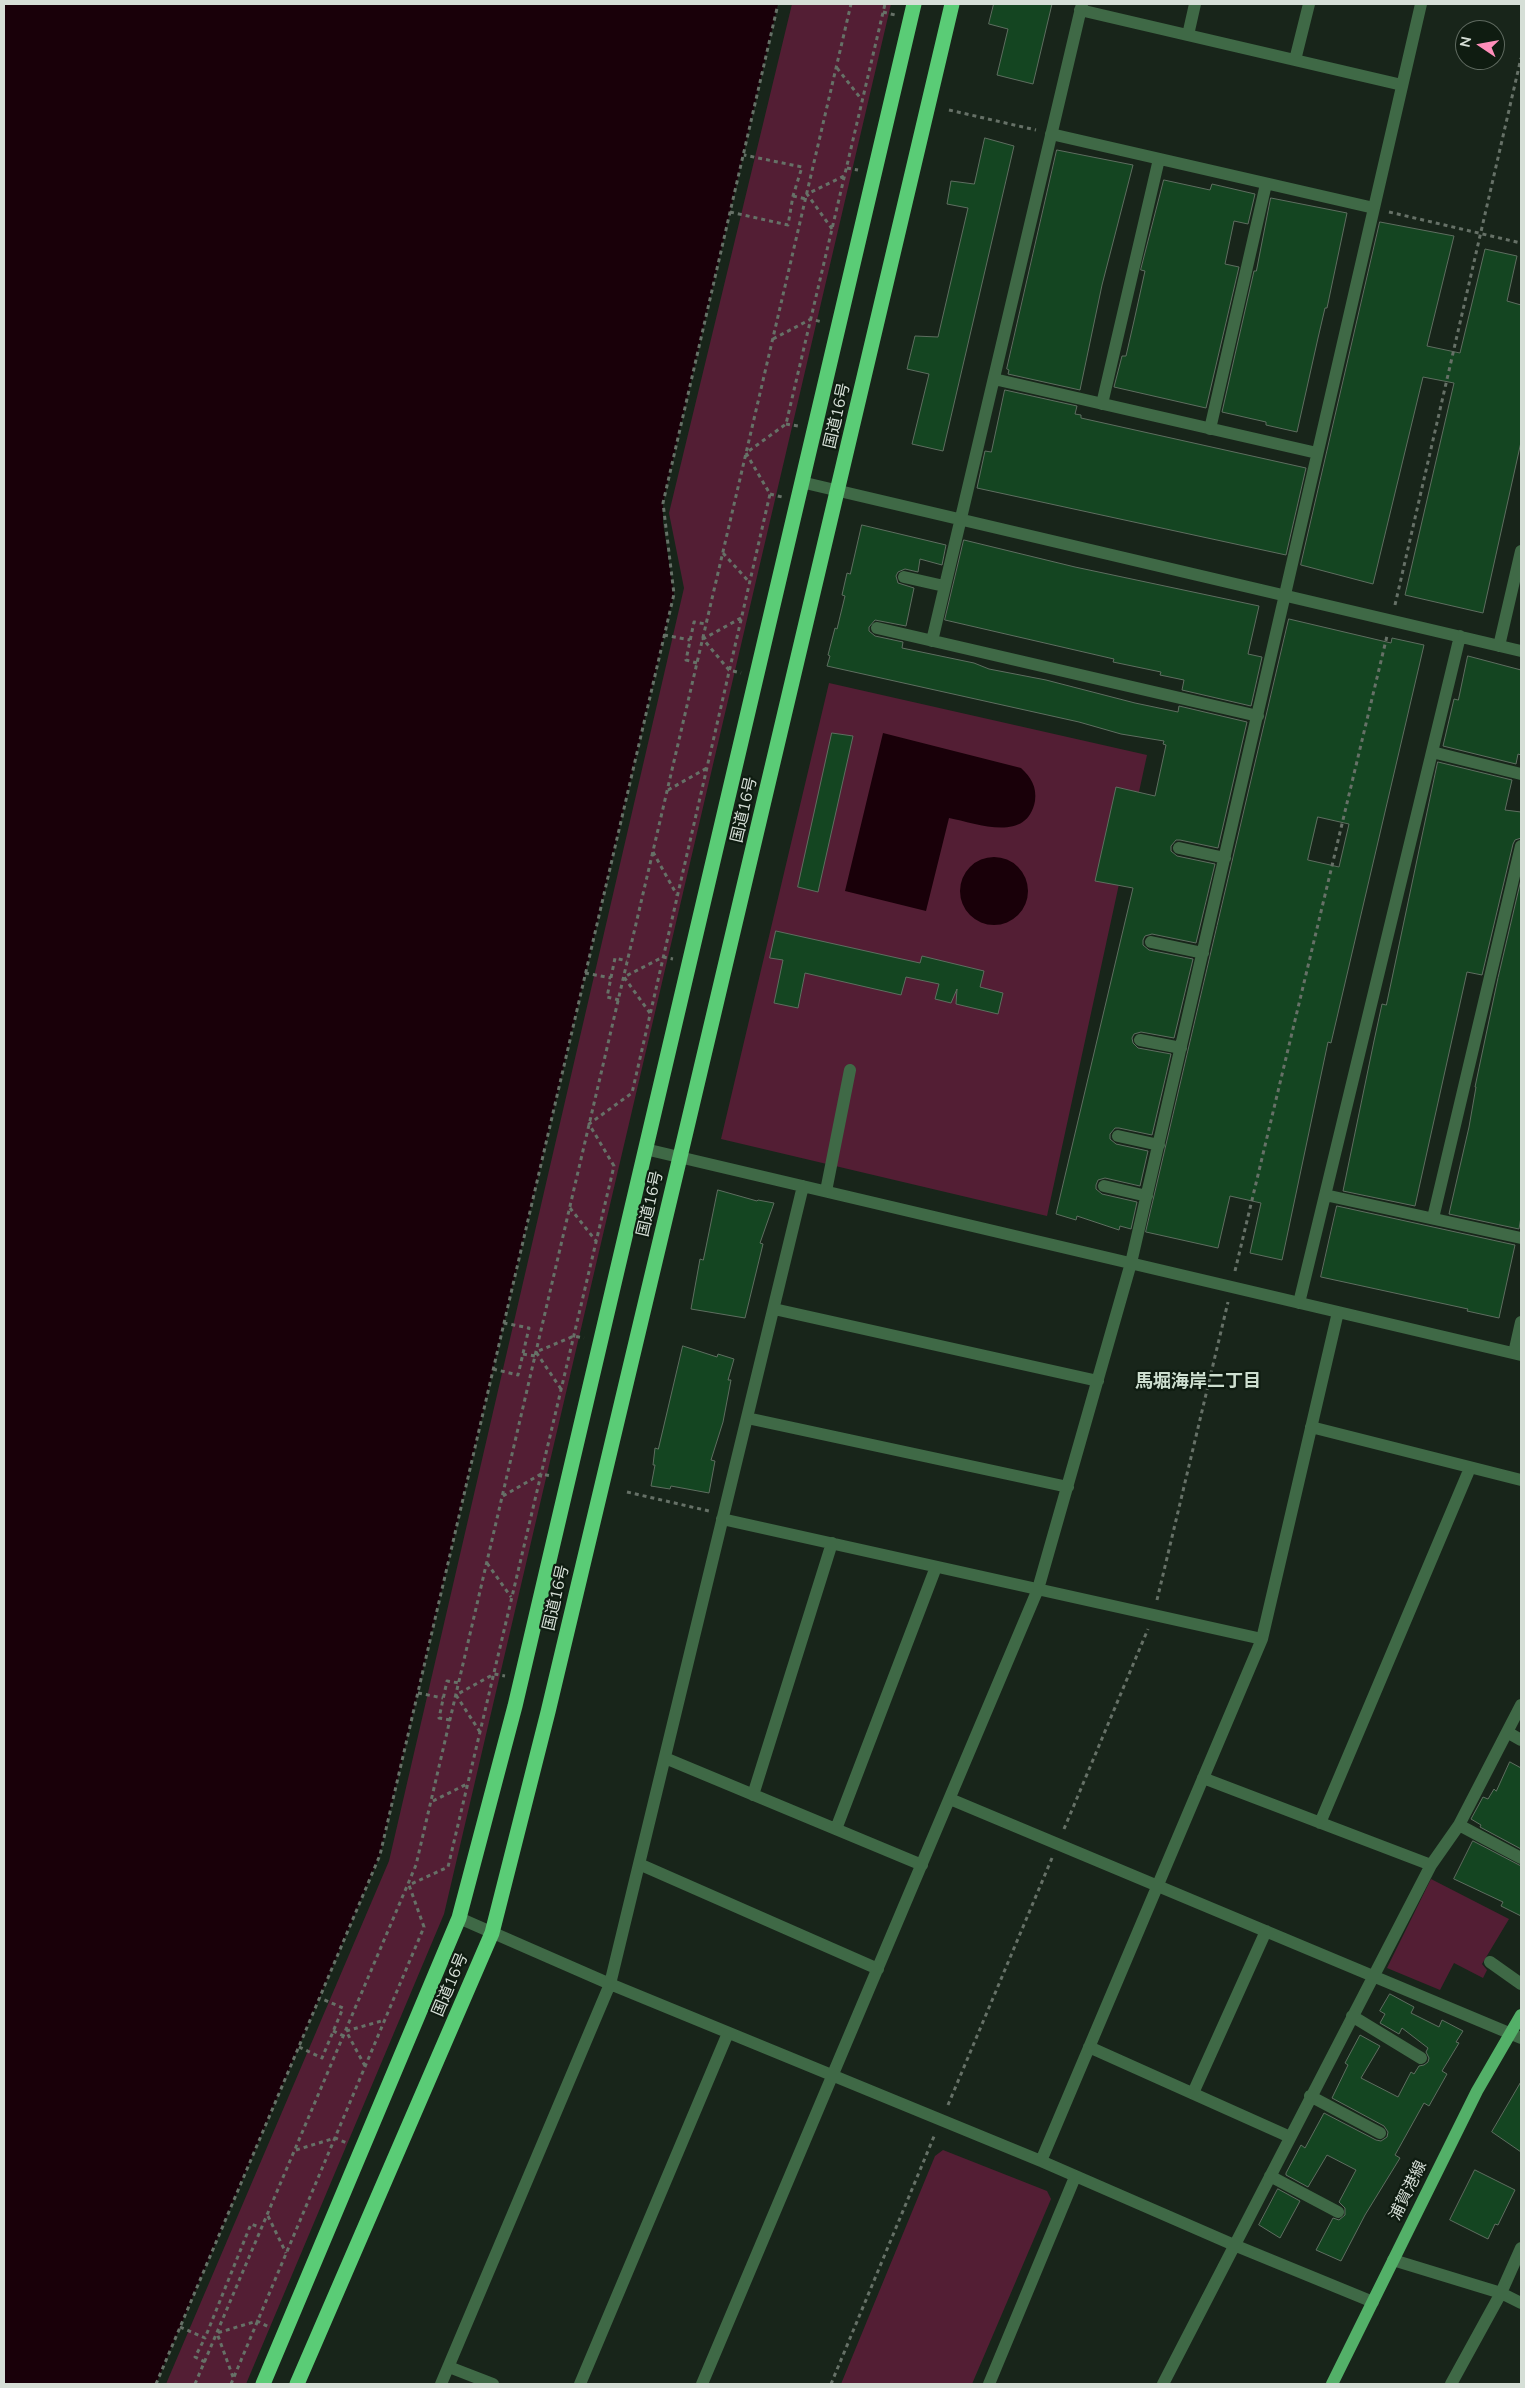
<!DOCTYPE html>
<meta charset="utf-8">
<style>
body{margin:0}
#map{position:relative;width:1525px;height:2388px;overflow:hidden;background:#18251a;font-family:"Nunito Sans",sans-serif}
canvas{display:block}
.frame{position:absolute;inset:0;border:5px solid #d6dfd7;pointer-events:none}
.north{position:absolute;left:1455px;top:20px;width:50px;height:50px;box-sizing:border-box;background:#0f1c11;border:1px solid #5f6a60;border-radius:50%;rotate:282deg;font-size:14px;font-weight:700;line-height:20px;text-align:center;color:#d6dfd7}
.north::after{content:'';display:block;margin:auto;width:18px;height:22px;background:#ff8eba;clip-path:polygon(50% 0,100% 100%,50% 72%,0 100%)}
</style>
<div id="map">
<canvas width="1525" height="2388"></canvas>
<div class="frame"></div>
<div class="north">N</div>
</div>
<script>
const ctx = document.querySelector('canvas').getContext('2d');
ctx.lineJoin = 'round';
function paint(path, color) { ctx.fillStyle = color; ctx.fill(path, 'evenodd'); }
function stroke(path, color, width, dash) { ctx.strokeStyle = color; ctx.lineWidth = width; ctx.lineCap = dash ? 'butt' : 'round'; ctx.setLineDash(dash || []); ctx.stroke(path); }
function write(font, color, halo, rows, align = 'center') {
  ctx.font = font + ' "Nunito Sans","Noto Sans JP",sans-serif'; ctx.lineWidth = 4.5; ctx.setLineDash([]); ctx.textBaseline = 'middle'; ctx.strokeStyle = halo; ctx.fillStyle = color; for (const [text, x, y, turn = 0] of rows) {
    ctx.save(); ctx.translate(x, y); ctx.rotate((+turn || 0) * Math.PI / 180); ctx.textAlign = isNaN(turn) ? turn : align; if (halo) ctx.strokeText(text, 0, 0); ctx.fillText(text, 0, 0); ctx.restore();
  }
}
const green = new Path2D(`
 M792,4H891L444,1914L246,2384H166L389,1861L684,588L669,513Z
 M829,683L1147,755L1047,1216L721,1139Z
 M1431,1879L1509,1919L1482,1964L1487,1970L1483,1978L1454,1963L1440,1990L1387,1968Z
 M943,2150L1047,2191L1051,2199L972,2384H841L935,2156Z`);
const water = new Path2D(`
 M4,4H778L663,503V523L674,594L380,1855L156,2384H4Z
 M883,733L1021,768C1031,777 1037,787 1035,801C1027,844 976,823 949,818L926,911L845,891Z
 M960 891a34 34 0 1 1 68 0a34 34 0 1 1-68 0Z`);
const building = new Path2D(`
 M994,4H1052L1033,84L997,75L1008,29L989,24Z
 M985,138L1014,146L943,451L912,444L929,374L907,369L915,336L938,337L968,208L947,204L951,181L974,184Z
 M1057,150L1133,165L1102,285L1080,390L1008,374L1009,370L1007,369Z
 M1164,180L1210,190L1212,184L1255,194L1248,224L1234,221L1225,264L1239,267L1206,408L1114,387L1122,356H1126L1134,321L1145,271L1141,270Z
 M1271,198L1347,213L1327,308H1325L1318,338L1297,432L1266,425V422L1222,412L1254,271H1256Z
 M1380,222L1454,236L1427,346L1460,353L1485,249L1517,256L1507,301L1521,305V442L1483,613L1405,595L1454,383L1423,377L1373,584L1301,565Z
 M1005,390L1077,406L1075,414L1081,415V418L1306,468L1286,555L977,488L985,451L991,452Z
 M862,525L946,545L942,565L920,559L918,572L905,569L898,572L896,576L898,583L914,588L906,626L875,620L869,627V631L875,636L903,642L902,648L974,663L989,669L1046,680L1135,703L1178,712L1179,706L1247,722L1218,848L1180,840H1176L1171,846V851L1177,856L1215,864L1196,943L1152,934L1145,936L1143,940V945L1149,950L1193,959L1174,1038L1141,1032L1134,1034L1132,1038L1133,1043L1138,1048L1171,1054L1152,1135L1119,1128H1115L1110,1134V1139L1116,1144L1148,1151L1140,1186L1105,1178L1098,1180L1096,1185V1189L1102,1194L1137,1202L1131,1229L1120,1226L1119,1230L1077,1216L1076,1220L1056,1214L1133,888L1095,881L1116,787L1155,796L1166,745L1163,744L1164,741L1121,734L1079,722L827,666L830,656L828,655L835,628L837,629L845,596L842,595L847,573L850,574Z
 M964,540L1075,567L1259,606L1248,654L1262,657L1251,706L1182,690L1184,680L1160,675L1161,672L1113,662L1114,659L945,620Z
 M1289,619L1391,643L1392,638L1424,645L1331,1043L1328,1042L1282,1260L1250,1253L1261,1203L1230,1196L1218,1248L1146,1232ZM1318,817L1349,824L1339,867L1308,860Z
 M1468,656L1521,670V755L1518,754L1516,764L1443,746L1454,699L1458,700Z
 M832,733L853,736L818,892L798,887Z
 M1438,762L1512,780L1505,810L1521,812V838L1515,840L1513,844L1482,975L1467,972L1415,1206L1343,1191L1374,1041L1382,1004L1386,1005Z
 M1521,880V1217L1519,1229L1449,1214L1469,1127L1476,1087H1475L1498,978Z
 M776,931L920,963L922,956L984,971L980,987L1003,993L998,1014L956,1004L957,989L951,1003L935,999L939,984L906,977L901,995L805,973L798,1008L774,1003L783,960L770,958Z
 M718,1190L757,1201L758,1200L774,1203L760,1243L763,1244L745,1318L691,1309L700,1259L703,1260Z
 M1337,1206L1515,1245L1499,1318L1467,1311L1468,1309L1321,1277Z
 M683,1346L717,1357L718,1354L734,1359L728,1380H731L723,1422L711,1460L715,1461L709,1493L671,1486L670,1489L651,1486L655,1465H653L655,1448L658,1449Z
 M1510,1762L1521,1768V1849L1480,1827L1481,1825L1471,1819L1483,1797L1488,1799L1494,1789L1496,1791Z
 M1473,1841L1521,1866V1916L1501,1906L1503,1902L1454,1879Z
 M1390,1994L1414,2007L1411,2013L1439,2027L1442,2020L1463,2031L1456,2042L1459,2043L1442,2071L1447,2074L1429,2106L1424,2103L1395,2155L1400,2158L1365,2215L1341,2261L1316,2250L1333,2218L1339,2220L1345,2215V2208L1339,2202L1356,2170L1327,2155L1308,2187L1286,2175V2173L1301,2145L1305,2148L1324,2113L1376,2140L1381,2141L1387,2137L1388,2132L1384,2126L1332,2098L1348,2065L1345,2063L1360,2035L1380,2046L1361,2078L1398,2097L1411,2072L1414,2074L1419,2066L1424,2065L1428,2062L1429,2058L1426,2052L1428,2048L1402,2028L1399,2034L1380,2023L1385,2014L1380,2011Z
 M1521,2082V2152L1492,2132Z
 M1475,2170L1515,2190L1498,2225L1495,2224L1488,2239L1450,2220Z
 M1278,2189L1300,2201L1280,2238L1259,2225Z`);
const path = new Path2D(`
 M883,12L895,15
 M837,68L862,100
 M949,110L1036,130
 M847,168L858,170
 M793,196L806,199
 M730,212L788,225L793,196L802,167L744,155
 M1389,212L1521,243
 M832,229L807,194L844,176
 M773,339L811,319L822,322
 M786,424L798,426
 M770,494L782,497
 M723,553L750,583
 M1395,605L1521,58
 M741,618L703,639L729,670L741,673
 M664,635L690,640
 M697,663L686,660L694,622L706,624
 M668,790L707,768
 M653,852L677,895
 M585,973L611,978
 M619,1000L607,997L615,958L627,961
 M650,1013L624,977L663,957L673,959
 M570,1208L596,1241
 M1235,1271L1387,636
 M523,1354L535,1356
 M493,1369L518,1375L529,1328L504,1323
 M561,1389L536,1352L574,1336L584,1338
 M627,1492L709,1511
 M503,1496L541,1474L551,1476
 M487,1563L511,1597
 M1157,1600L1228,1302
 M418,1693L443,1698
 M450,1720L439,1718L447,1681L459,1683
 M480,1732L456,1695L494,1674L505,1676
 M433,1801L467,1784
 M1064,1829L1148,1629
 M333,2031L344,2036
 M299,2047L322,2058L343,2008L320,1998
 M365,2066L346,2031L385,2020
 M948,2105L1052,1858
 M296,2150L335,2138L347,2143
 M268,2216L286,2253
 M180,2327L205,2338L251,2224L262,2228
 M205,2362L195,2357L205,2338
 M233,2377L217,2333L257,2321L269,2327
 M156,2384L380,1855L674,594L663,503L778,4
 M195,2384L416,1865L851,4
 M231,2384L424,1927L409,1885L448,1867L614,1166L589,1124L632,1093L770,494L746,453L786,424L885,4
 M831,2384L935,2134`);
const minor = new Path2D(`
 M1080,10L1402,85
 M1188,35L1195,4
 M1295,60L1309,4
 M1051,134L1374,208
 M994,379L1317,453
 M1102,404L1159,159
 M1210,429L1266,184
 M801,482L1521,651
 M904,577L944,586
 M877,628L1258,716
 M932,641L1082,4
 M1499,646L1521,551
 M1432,752L1521,774
 M1179,848L1225,858
 M1151,942L1203,953
 M1140,1040L1181,1048
 M1118,1136L1159,1145
 M645,1149L1521,1355
 M1104,1186L1147,1196
 M826,1191L850,1070
 M1325,1195L1521,1238
 M1433,1218L1521,846
 M1299,1303L1460,636
 M774,1309L1098,1381
 M1514,1353L1521,1322
 M747,1418L1068,1487
 M1311,1427L1521,1480
 M722,1519L1262,1639
 M1507,1732L1521,1740
 M665,1758L922,1865
 M1203,1778L1431,1865
 M753,1795L832,1543
 M950,1799L1521,2038
 M1320,1823L1470,1468
 M1459,1825L1521,1858
 M836,1829L936,1567
 M639,1864L878,1969
 M459,1918L610,1984L1041,2161L1234,2245L1373,2302
 M1490,1962L1521,1984
 M1352,2016L1421,2058
 M1089,2047L1290,2137
 M1193,2093L1266,1931
 M1310,2096L1380,2133
 M1041,2161L1262,1639L1338,1312
 M1270,2176L1338,2212
 M1393,2260L1501,2293L1521,2303
 M449,2367L493,2384
 M441,2384L610,1984L803,1186
 M580,2384L728,2033
 M702,2384L1038,1589L1131,1263L1421,4
 M989,2384L1075,2177
 M1163,2384L1431,1865L1459,1825L1521,1705
 M1451,2384L1501,2293L1521,2248`);
const major = new Path2D(`
 M1332,2384L1477,2091L1521,2015`);
const highway = new Path2D(`
 M263,2384L459,1918L515,1706L914,4
 M297,2384L492,1933L548,1712L680,1157L952,4`);
const streetNames = [
 ["国道16号",838,416,-77],
 ["国道16号",745,810,-77],
 ["国道16号",651,1204,-77],
 ["国道16号",557,1598,-77],
 ["国道16号",451,1985,-67],
 ["浦賀港線",1409,2191,-64]
];
const neighbourhoodNames = [
 ["馬堀海岸二丁目",1198,1383]
];
paint(green, '#531e34');
paint(water, '#190009');
paint(building, '#144521');
stroke(building, '#5e6e60', 1);
stroke(path, '#667167', 3, [4, 4]);
stroke(minor, '#3f6946', 12);
stroke(major, '#53b068', 12);
stroke(highway, '#5acc76', 15);
write('16px', '#d6dfd7', '#0f1c11', streetNames);
write('bold 18px', '#cedfd0', '#0f1c11', neighbourhoodNames);
</script>
